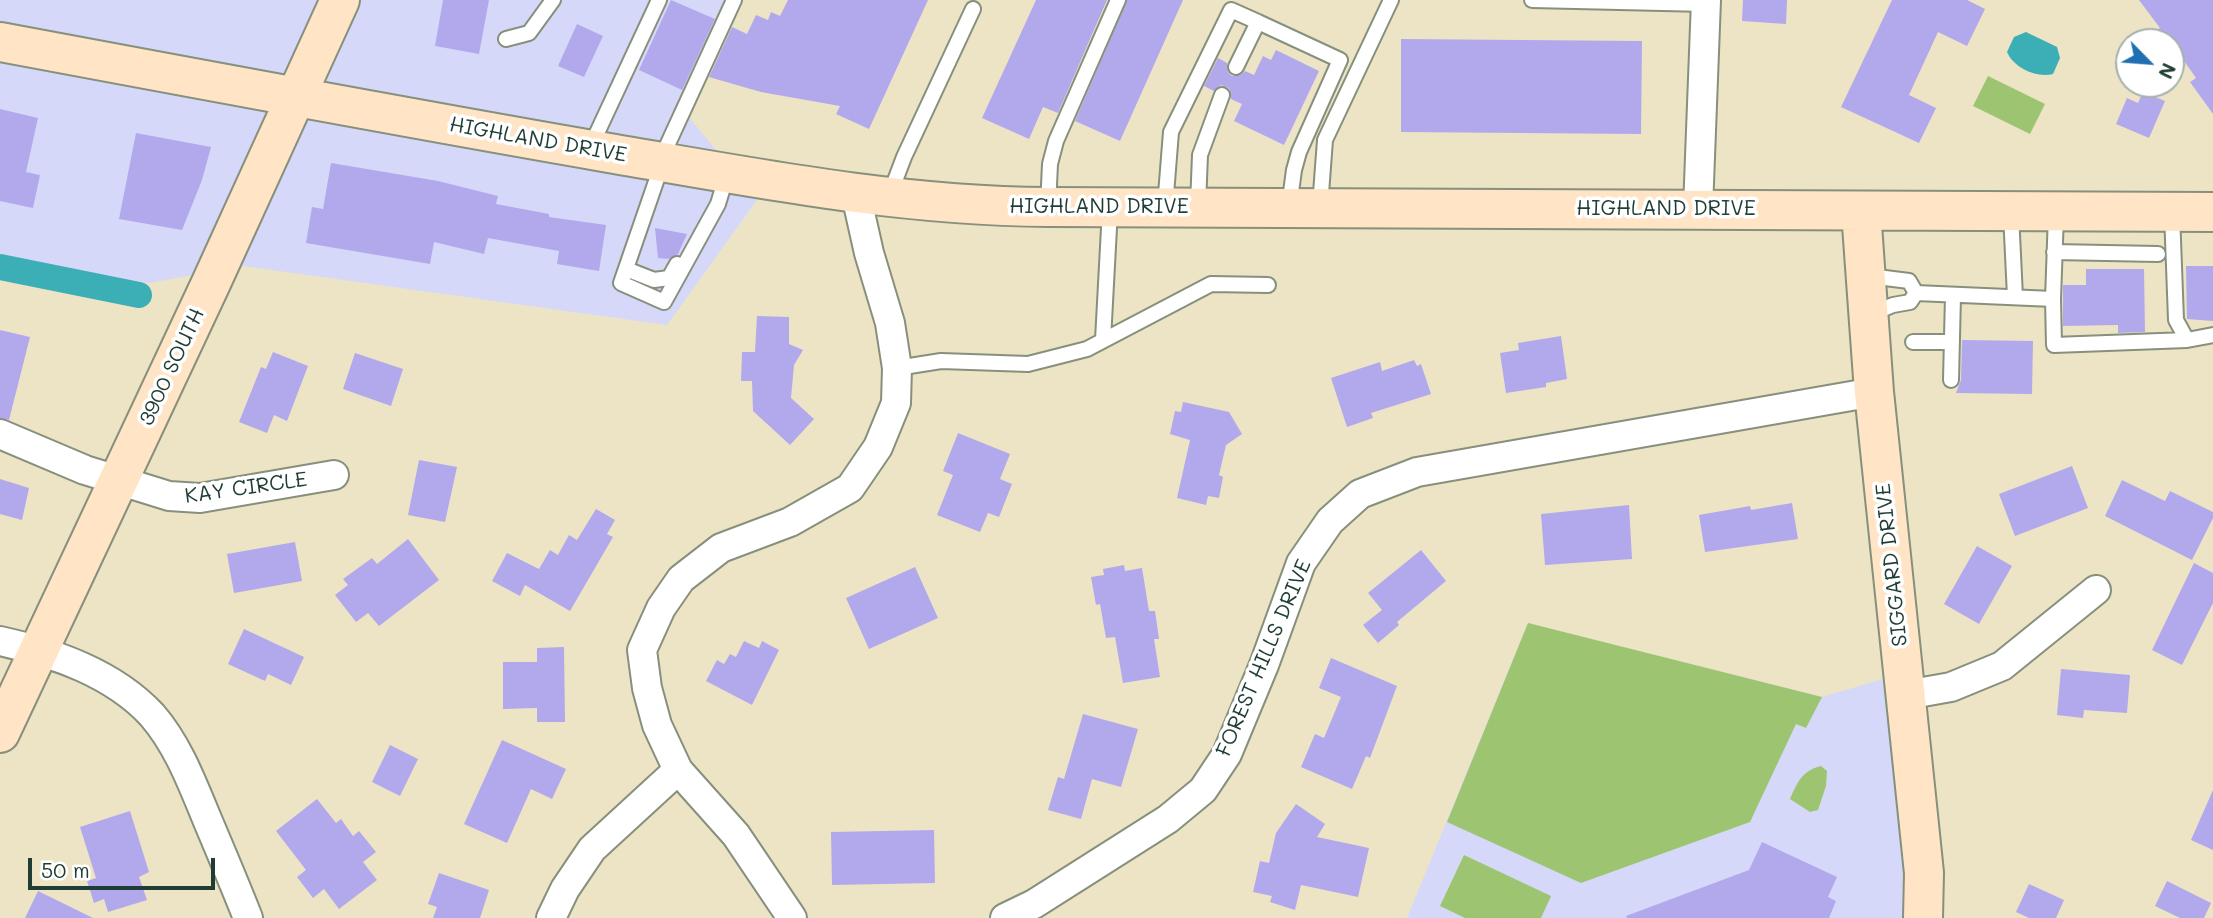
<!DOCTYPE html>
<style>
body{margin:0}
#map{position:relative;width:2213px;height:918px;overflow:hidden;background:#ece4c5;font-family:Mali,sans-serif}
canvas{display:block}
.north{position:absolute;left:2115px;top:28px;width:70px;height:70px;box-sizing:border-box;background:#fff;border:2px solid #a5b1ae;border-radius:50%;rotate:115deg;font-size:19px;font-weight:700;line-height:28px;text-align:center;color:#1f3d34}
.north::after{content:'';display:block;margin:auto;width:24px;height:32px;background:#1f6fb2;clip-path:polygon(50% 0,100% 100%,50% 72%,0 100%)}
.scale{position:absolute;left:28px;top:858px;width:187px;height:32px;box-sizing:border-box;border:4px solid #1f3d34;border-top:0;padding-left:9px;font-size:21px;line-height:24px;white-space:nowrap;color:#1f3d34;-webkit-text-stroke:5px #fff;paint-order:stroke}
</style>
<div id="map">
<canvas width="2213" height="918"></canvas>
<div class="north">N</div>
<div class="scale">50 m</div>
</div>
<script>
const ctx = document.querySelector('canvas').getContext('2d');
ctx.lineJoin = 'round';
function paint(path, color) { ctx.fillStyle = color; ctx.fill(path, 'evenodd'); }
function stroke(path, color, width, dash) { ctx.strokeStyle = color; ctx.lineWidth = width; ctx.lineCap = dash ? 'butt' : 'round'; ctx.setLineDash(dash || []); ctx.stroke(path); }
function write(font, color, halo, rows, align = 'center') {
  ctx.font = font + ' Mali,sans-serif'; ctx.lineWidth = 7; ctx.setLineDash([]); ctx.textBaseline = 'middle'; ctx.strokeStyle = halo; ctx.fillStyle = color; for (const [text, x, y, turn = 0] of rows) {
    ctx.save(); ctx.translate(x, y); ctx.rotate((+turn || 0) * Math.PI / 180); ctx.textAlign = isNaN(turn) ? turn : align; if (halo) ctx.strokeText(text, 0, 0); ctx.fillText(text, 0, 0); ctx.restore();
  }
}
const built = new Path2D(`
 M0,0H739L688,116L757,200L667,325L243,266L149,283L0,261Z
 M1528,623L1822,697L1893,676L1905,843V918H1407Z`);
const green = new Path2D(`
 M1988,76L2045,104L2030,134L1973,106Z
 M1528,623L1822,697L1806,728L1796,724L1750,822L1581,883L1447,822Z
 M1821,766L1827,771L1826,786L1818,810L1810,812L1790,799C1798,781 1802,771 1821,766Z
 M1464,855L1551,896L1541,918H1465L1440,906Z`);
const water = new Path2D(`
 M2026,32L2057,47L2060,58L2053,74C2036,78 2014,68 2007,52L2014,37Z`);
const canal = new Path2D(`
 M0,267L139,295`);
const building = new Path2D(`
 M443,0H489L479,54L435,46Z
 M671,0L715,19L682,90L639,70Z
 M788,0H928L869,129L836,114L840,106L761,92L709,77L732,27L747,34L756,15L768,20L771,12L780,16Z
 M1036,0H1107L1058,113L1043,107L1029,139L982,118Z
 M1127,0H1183L1120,141L1075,121Z
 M1743,0H1787L1786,24L1742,21Z
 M1892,0H1967L1985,9L1967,46L1938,32L1909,95L1936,108L1919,143L1841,107Z
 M2139,0H2213V114L2190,82L2196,78L2171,42H2142L2160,28Z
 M577,24L603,36L584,77L558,66Z
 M1401,39L1642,41L1641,134L1401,132Z
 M1276,50L1319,71L1284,145L1234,121L1242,104L1231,99L1229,88L1221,85L1214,91L1204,86L1218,58L1227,63L1228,72L1232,76L1241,75L1245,71L1254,75L1263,56L1271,60Z
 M2143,92L2165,101L2149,138L2116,124L2127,98L2138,103Z
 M0,109L38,118L26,172L40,175L33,208L0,201Z
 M136,133L211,147L202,180L182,230L119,219Z
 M331,163L438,181L498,196L496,204L549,214V217L606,225L599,271L557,264L559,251L488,238L484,254L434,242L430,264L306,243L312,207L323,209Z
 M655,228L687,234L678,254L669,259L658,258Z
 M2186,266H2213V321L2187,319Z
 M2086,269H2144L2145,332L2118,333V325L2063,326V285H2086Z
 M757,316L789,317V344L803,350L794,365L791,398L814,419L790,445L753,411L752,381H741L742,352H755Z
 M0,330L30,337L9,420L0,418Z
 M1561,336L1567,379L1546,383V387L1506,393L1500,353L1519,350L1518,343Z
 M1962,340L2033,341L2032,394L1956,393L1961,380Z
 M273,352L308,366L287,421L274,415L267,433L239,422L261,367L266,369Z
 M355,353L403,369L391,406L343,389Z
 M1414,360L1417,366L1421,364L1431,394L1371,413L1373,418L1347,427L1331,378L1380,362L1382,371Z
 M1183,402L1229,412L1242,434L1226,445L1219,475L1223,477L1219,498L1208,496L1206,505L1177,498L1190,440L1170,434L1175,411L1181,412Z
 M958,433L1010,454L1000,479L1012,484L999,517L988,513L980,532L937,515L953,475L943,471Z
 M419,460L457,467L445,522L408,515Z
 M2072,466L2088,508L2015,536L1999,494Z
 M0,479L29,488L22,520L0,514Z
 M2122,480L2165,501L2170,491L2213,512V518L2192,560L2105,516Z
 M1792,503L1798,539L1705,552L1699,515L1750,506L1751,510Z
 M1629,505L1632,559L1545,565L1541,514Z
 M596,509L615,520L607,534L613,537L570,611L525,585L520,596L492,581L507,553L539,569L550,550L558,555L569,535L577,540Z
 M408,539L439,580L379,626L368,613L356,622L335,595L348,585L343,579L372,558L377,564Z
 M295,542L302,581L234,593L227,554Z
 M1977,546L2012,566L1979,624L1944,604Z
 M1421,550L1446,581L1397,622L1399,625L1378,643L1363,625L1382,610L1368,593Z
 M2194,563L2213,573V603L2182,665L2152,650Z
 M1124,565L1125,571L1142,568L1149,611H1155L1159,639H1154L1160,677L1123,683L1115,637L1106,638L1100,604L1096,605L1091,577L1104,575L1103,569Z
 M915,567L938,618L869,649L846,598Z
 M244,629L304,657L291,685L268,674L265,681L228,664Z
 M744,641L759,648L762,641L779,650L752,705L706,681L717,660L724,664L730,654L736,657Z
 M564,647L565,722H537V708L503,709V662H537V648Z
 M1331,658L1397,686L1370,758L1366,756L1352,789L1301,767L1315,734L1324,738L1341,697L1319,688Z
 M2061,669L2130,675L2127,713L2084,710L2083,718L2057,715Z
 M1083,714L1138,729L1121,787L1092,779L1081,819L1048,810L1058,777L1064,779Z
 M502,740L566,769L552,799L531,789L507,843L464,824Z
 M390,745L418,759L400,796L372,782Z
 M2213,790V850L2191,840Z
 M317,799L336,823L341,819L353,836L359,831L376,852L363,862L377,880L339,909L324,889L313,898L297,877L306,870L276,831Z
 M1296,804L1325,824L1317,837L1369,848L1358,897L1301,885L1295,910L1270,902L1272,896L1253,892L1260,861L1269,863L1276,833Z
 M130,811L149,872L139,877L147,900L108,912L104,899L94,903L87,881L96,878L80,827Z
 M934,830L935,883L832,885L831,832Z
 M1762,842L1837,877L1828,897L1836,901L1829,918H1627L1626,916L1749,870Z
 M439,873L489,890L480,918H433L437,907L428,904Z
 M2167,881L2211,903L2204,918H2180L2155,906Z
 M2029,884L2064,900L2056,918H2029L2016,912Z
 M38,891L93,918H25Z`);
const lane = new Path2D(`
 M1532,0L1706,4
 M506,39L529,33L553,0
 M1236,67L1258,22L1340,60L1299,152L1294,170L1289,207
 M590,148L659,0
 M660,161L734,0
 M662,164L621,283L664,302L718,204L727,174
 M890,194L904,157L973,9
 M1198,205L1200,155L1222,95
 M1048,206L1050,164L1056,141L1118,0
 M1165,207L1171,132L1231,10L1258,22
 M1320,207L1325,140L1391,0
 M2011,213L2015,297
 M2172,213L2176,320L2187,340L2213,335
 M2054,252L2158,254
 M626,269L654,280L669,278L677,264
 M1869,276L1909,281L1916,293
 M1916,293L2053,299L2054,345L2187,340
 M2053,299L2056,214
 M1871,314L1893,305L1910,302L1916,293
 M1103,340L1110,209
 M1913,342H1952
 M897,368L941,361L1028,364L1087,349L1211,284L1268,285
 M1951,380L1953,295`);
const street = new Path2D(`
 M1698,209L1706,0
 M0,434L85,470L169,496L200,498L334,475
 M0,641C54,653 113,673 152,715C178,745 192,783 207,819C221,852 235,885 248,918
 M1906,695L1951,687L2002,666L2096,590
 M551,918L565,889L592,849L678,770
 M792,918L736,835L678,770L657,725L647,688L642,650L661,608L681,579L721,548L790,522L850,488L878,447L896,403L897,368L890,323L869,253L856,195
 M1005,918L1034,904L1168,819L1203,790L1227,754L1264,665L1301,563L1330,521L1360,494L1417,472L1874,392`);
const secondary = new Path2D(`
 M0,42C203,80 406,118 609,153C756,178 898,206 1048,207L2213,212
 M1861,211L1874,392L1924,873L1923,918
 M0,733L211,283L340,0`);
const streetNames = [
 ["HIGHLAND DRIVE",538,140,10],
 ["HIGHLAND DRIVE",1099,207],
 ["HIGHLAND DRIVE",1666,209],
 ["3900 SOUTH",172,367,-65],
 ["KAY CIRCLE",246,488,-8],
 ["SIGGARD DRIVE",1892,565,-96],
 ["FOREST HILLS DRIVE",1264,658,-67]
];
paint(built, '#d5d8f9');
paint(green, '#9dc571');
paint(water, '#3caeb5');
stroke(canal, '#3caeb5', 26);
paint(building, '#b2a9ec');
stroke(lane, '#86907c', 18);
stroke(street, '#86907c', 32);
stroke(secondary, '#86907c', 42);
stroke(lane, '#fff', 14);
stroke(street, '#fff', 28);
stroke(secondary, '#ffe4c6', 38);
write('21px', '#1f3d34', '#fff', streetNames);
</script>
